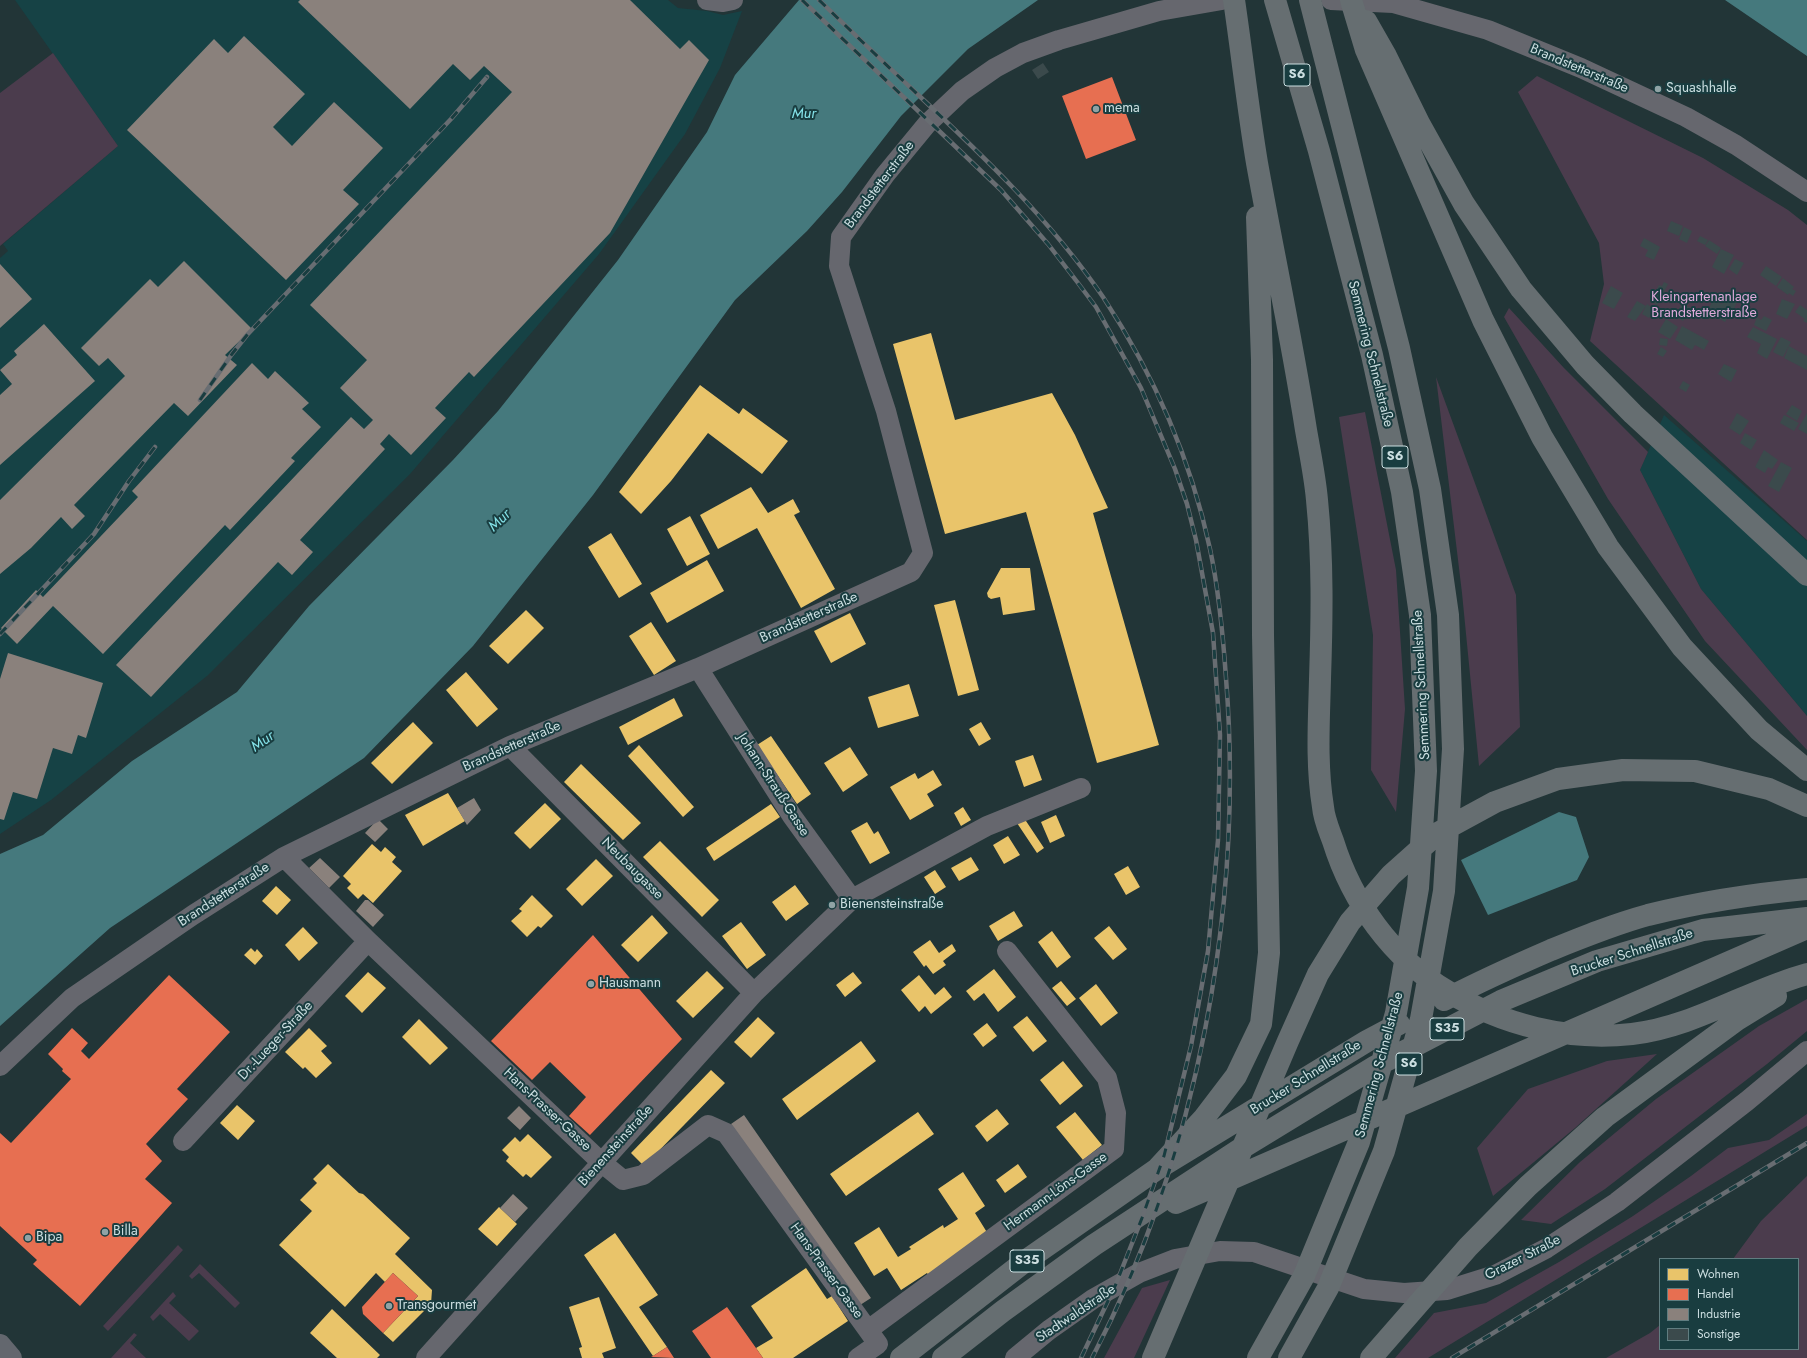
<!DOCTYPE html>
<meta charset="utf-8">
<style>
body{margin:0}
#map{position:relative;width:1807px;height:1358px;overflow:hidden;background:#223537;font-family:Jost,sans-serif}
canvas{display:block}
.legend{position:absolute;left:1659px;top:1258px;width:140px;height:92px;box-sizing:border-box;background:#193d40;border:1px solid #607d80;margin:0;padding:5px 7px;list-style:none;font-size:12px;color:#cbdee0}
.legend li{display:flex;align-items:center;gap:8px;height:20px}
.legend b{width:20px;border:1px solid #607d80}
</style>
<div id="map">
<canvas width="1807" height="1358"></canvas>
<ul class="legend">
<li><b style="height:11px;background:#e9c46a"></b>Wohnen</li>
<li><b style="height:11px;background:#e76f51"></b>Handel</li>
<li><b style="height:11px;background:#8a817c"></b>Industrie</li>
<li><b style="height:11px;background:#3b4a4c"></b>Sonstige</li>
</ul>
</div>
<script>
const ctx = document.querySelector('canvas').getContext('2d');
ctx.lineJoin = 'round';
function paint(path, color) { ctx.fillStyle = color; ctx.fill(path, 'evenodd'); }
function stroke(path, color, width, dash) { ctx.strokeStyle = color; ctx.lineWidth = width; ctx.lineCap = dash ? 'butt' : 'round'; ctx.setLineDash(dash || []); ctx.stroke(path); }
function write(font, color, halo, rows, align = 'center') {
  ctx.font = font + ' Jost,sans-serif'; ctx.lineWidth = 4; ctx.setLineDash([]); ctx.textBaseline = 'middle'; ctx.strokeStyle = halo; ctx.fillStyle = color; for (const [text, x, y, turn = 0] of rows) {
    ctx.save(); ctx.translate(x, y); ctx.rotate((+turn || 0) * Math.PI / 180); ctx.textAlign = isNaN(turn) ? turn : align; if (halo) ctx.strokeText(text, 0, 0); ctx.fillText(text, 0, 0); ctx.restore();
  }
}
const built = new Path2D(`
 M15,0H668L678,8L707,11L723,15L742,11L720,68L685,134L599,254L410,474L207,676L51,800L0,834V258L8,251L3,244L118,146Z
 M1664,415L1807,541V716L1701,589L1640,470Z`);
const green = new Path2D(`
 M53,53L118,146L0,246V93Z
 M1537,76L1703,158L1788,210L1807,225V540L1590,341L1604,284L1599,243L1518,92Z
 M1509,308L1564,368L1648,452L1640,470L1701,589L1807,716V750L1705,641L1608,499L1504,317Z
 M1436,377L1516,595L1520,727L1479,766L1462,593Z
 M1365,412L1396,570L1405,709L1396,812L1371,770L1373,635L1339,417Z
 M1807,999V1031L1767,1064L1605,1189L1551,1224L1521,1220L1580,1162L1656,1099L1759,1026Z
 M1657,1054L1575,1128L1493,1196L1477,1148L1528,1089L1607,1061Z
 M1807,1114V1126L1428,1358H1395L1434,1313L1486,1303L1559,1262L1633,1216L1691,1176L1728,1148L1769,1140Z
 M1807,1176V1358H1606L1650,1333L1660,1325V1349H1798V1259H1733L1761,1221Z
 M178,1245L183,1250L108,1331L103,1326Z
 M200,1264L240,1303L235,1308L199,1273L192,1279L189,1276Z
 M1170,1280L1134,1358H1104L1142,1288Z
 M173,1292L176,1296L169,1303L199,1331L189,1341L160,1314L153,1321L150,1317Z
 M134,1333L137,1335L130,1343L146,1358H111Z`);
const water = new Path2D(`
 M799,0H1038L968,49L901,116L842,192L807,231L735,300L593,495L473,646L364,758L110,928L0,1026V854L43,835L132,761L237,692L309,606L453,460L498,411L618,260L707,132L735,75Z
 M1725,0H1807V56Z
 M1559,812L1576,817L1589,857L1577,880L1488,915L1461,860Z`);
const homes = new Path2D(`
 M931,333L955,420L1052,393L1075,435L1108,508L1093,513L1159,745L1097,763L1026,512L945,534L893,344Z
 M700,385L739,414L743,408L788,441L762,474L708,433L671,481L641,514L619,492Z
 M751,487L768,513L793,499L800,512L794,515L835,589L801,608L757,528L718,549L700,515Z
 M690,516L710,554L687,566L667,529Z
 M611,533L642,584L619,598L588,547Z
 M707,560L724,591L667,623L650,593Z
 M1001,568H1030L1035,610L1003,615L1000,597L991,599L988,597L987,593Z
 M955,600L979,690L958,696L934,605Z
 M526,610L544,628L508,664L489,646Z
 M850,613L866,644L831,663L814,631Z
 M651,622L676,661L654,675L629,636Z
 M466,672L498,709L477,727L446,690Z
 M909,684L919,716L878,728L868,697Z
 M674,698L683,716L628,745L619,727Z
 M413,722L433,743L392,784L371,763Z
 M981,722L991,739L979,746L969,729Z
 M771,736L811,794L797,804L757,745Z
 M639,745L694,807L683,817L628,756Z
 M850,747L868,775L843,792L824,763Z
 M1033,755L1042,780L1024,787L1015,761Z
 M581,764L641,823L623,840L564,782Z
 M933,770L942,785L927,794L934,806L910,820L890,787L915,773L918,779Z
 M448,793L465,821L423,846L405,815Z
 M545,803L561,819L530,849L514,833Z
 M771,804L780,817L714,861L706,848Z
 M963,807L971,820L961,826L954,813Z
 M1056,815L1065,836L1050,843L1041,822Z
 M1024,818L1044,848L1037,853L1017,823Z
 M867,822L874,834L878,831L890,853L870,864L851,831Z
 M1008,836L1020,855L1004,864L993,845Z
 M660,841L719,900L702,917L643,857Z
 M372,844L381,852L385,847L396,857L392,862L402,871L373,903L363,894L358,899L347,888L351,884L343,876Z
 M971,857L979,870L959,881L951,868Z
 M596,859L613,876L582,906L566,889Z
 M1128,866L1140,887L1126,895L1114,874Z
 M935,870L946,887L935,894L924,877Z
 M795,885L809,904L786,921L772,902Z
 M276,886L291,900L277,915L262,901Z
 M532,895L553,916L541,928L538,926L527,937L511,921L522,911L519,909Z
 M1014,911L1023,926L998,941L989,926Z
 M652,915L668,933L638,962L621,945Z
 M741,922L766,955L747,969L722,936Z
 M1109,926L1127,949L1113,960L1094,938Z
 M303,927L318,943L299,961L285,945Z
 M1052,931L1071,957L1057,968L1038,942Z
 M930,940L939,953L952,944L956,951L943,961L946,965L933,974L926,965L924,967L913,952Z
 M251,948L255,952L257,949L263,956L255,965L244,955Z
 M994,969L1016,997L998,1012L984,993L974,1001L966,991Z
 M707,971L724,988L693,1018L676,1001Z
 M368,972L386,988L362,1013L345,996Z
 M853,972L862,983L845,997L836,985Z
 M919,975L935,995L944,987L952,997L931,1014L925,1006L919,1012L901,990Z
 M1061,981L1076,999L1067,1006L1052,988Z
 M1096,984L1118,1013L1101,1026L1079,998Z
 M1027,1016L1047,1041L1033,1052L1013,1027Z
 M758,1017L775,1033L751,1058L734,1042Z
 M419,1019L448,1048L430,1065L402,1037Z
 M987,1023L997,1036L983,1047L973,1034Z
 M309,1028L327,1046L321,1051L332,1063L316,1078L305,1067L303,1069L285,1052Z
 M861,1041L876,1061L797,1120L782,1099Z
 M1063,1061L1083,1086L1060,1105L1040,1080Z
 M711,1070L725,1083L644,1166L631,1153Z
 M237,1105L255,1121L238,1140L220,1123Z
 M997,1109L1009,1124L987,1142L975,1126Z
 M918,1112L934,1134L846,1196L830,1174Z
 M1075,1112L1102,1145L1083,1160L1056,1127Z
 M528,1134L552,1157L531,1178L526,1174L523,1177L506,1161L509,1157L502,1150L515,1137L520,1142Z
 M328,1164L359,1193L363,1194L410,1238L395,1254L432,1290L431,1304L393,1342L383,1333L418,1296L393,1273L385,1282L376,1273L345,1307L279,1245L312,1211L300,1200L317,1183L313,1179Z
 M1018,1164L1027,1177L1005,1193L996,1180Z
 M963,1172L985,1206L975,1213L988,1234L929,1276L927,1273L901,1290L887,1268L874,1276L854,1243L879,1227L898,1257L911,1249L909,1247L943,1225L944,1228L958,1219L938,1189Z
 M499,1207L517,1224L497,1246L478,1229Z
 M615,1233L658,1295L639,1307L667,1347L653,1356L584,1255Z
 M806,1268L827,1299L832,1296L848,1321L793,1358H763L756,1348L773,1338L751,1306Z
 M599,1297L616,1348L602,1353L604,1358H582L579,1348L582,1347L569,1307Z
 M332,1309L380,1355L377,1358H337L310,1333Z`);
const shops = new Path2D(`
 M1112,77L1136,140L1086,159L1062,96Z
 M593,935L682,1039L590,1135L569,1116L586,1097L550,1062L532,1080L491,1041Z
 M169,975L230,1032L177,1089L188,1099L146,1144L162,1161L145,1179L172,1203L80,1306L33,1264L37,1260L0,1226V1133L11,1143L71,1079L62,1071L63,1069L48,1054L72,1028L88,1043L81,1051L89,1059Z
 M393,1273L418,1296L383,1333L363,1314L362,1307Z
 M727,1307L756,1348L763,1358H711L692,1331Z
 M667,1347L674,1358L651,1357L653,1356Z`);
const industry = new Path2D(`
 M300,0H630L680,49L689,40L709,60L610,233L474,377L469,372L435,408L446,418L411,455L389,434L380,444L385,449L300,540L313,552L292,575L278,562L151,697L116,665L351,417L364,429L373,420L340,388L367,360L310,305L512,92L484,66L470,80L453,64L410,109L298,2Z
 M244,36L305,94L273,127L292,146L334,102L383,148L343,190L359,204L286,280L127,130L214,39L228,53Z
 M184,261L252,329L225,355L237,365L188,416L174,403L74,505L85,516L72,529L61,517L31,548L0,574V500L125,376L108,358L99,366L81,348L150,279L158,287Z
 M0,264L32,299L0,328Z
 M44,324L95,381L0,465V395L12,384L0,370L17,355L14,351Z
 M252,363L268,379L275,371L309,403L302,409L321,427L291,458L295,461L230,530L225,525L103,654L53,606L17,644L1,628L36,590L43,597L138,497L132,491Z
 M8,653L103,683L86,738L78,735L72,754L53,748L37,799L13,792L4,820L0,819V679Z
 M474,798L481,810L467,825L457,808Z
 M378,819L388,829L375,842L365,833Z
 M320,858L340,877L329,888L309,868Z
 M365,900H368L384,915L373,927L356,911Z
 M519,1106L531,1118L520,1130L507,1118Z
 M744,1115L871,1298L857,1307L731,1124Z
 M513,1194L528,1208L515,1222L500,1208Z`);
const building = new Path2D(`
 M1043,63L1049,72L1038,79L1032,70Z
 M1671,221L1683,226L1679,236L1667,231Z
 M1684,227L1692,231L1687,243L1679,239Z
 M1700,236L1708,240L1705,245L1697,241Z
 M1644,238L1660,247L1654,260L1645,256L1648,250L1640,246Z
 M1709,240L1721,248L1717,254L1705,246Z
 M1721,249L1734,255L1724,274L1712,267Z
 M1735,259L1744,263L1737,275L1729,269Z
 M1766,266L1782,277L1776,286L1760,275Z
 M1783,278L1794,287L1792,289L1796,291L1793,296L1789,293L1788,295L1777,287Z
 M1664,282L1668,284L1662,296L1655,292L1659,285L1662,286Z
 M1611,286L1623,293L1614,309L1602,303Z
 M1656,294L1662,297L1657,305L1651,302Z
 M1726,295L1737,302L1732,313L1731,312L1725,322L1707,312L1713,300L1722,304Z
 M1782,299L1795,304L1787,319L1776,314Z
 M1637,301L1646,306L1635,321L1627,317Z
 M1682,303L1691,308L1683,321L1675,316Z
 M1647,304L1654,309L1649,318L1642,314Z
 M1800,305L1807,310V323L1803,321L1805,319L1795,312Z
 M1764,316L1772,320L1766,331L1754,325L1757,317L1761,320Z
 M1666,319L1678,327L1670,339L1658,332Z
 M1682,326L1709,341L1704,350L1695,345L1692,350L1675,340Z
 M1753,327L1777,339L1767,359L1757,353L1761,344L1747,337Z
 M1781,337L1791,342L1783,357L1773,352Z
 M1660,338L1668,339L1667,346L1659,345Z
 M1789,346L1807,356V370L1784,358Z
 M1661,347L1667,351L1663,357L1657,354Z
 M1724,364L1737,370L1731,382L1718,374Z
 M1683,381L1690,385L1686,392L1679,388Z
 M1792,405L1802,411L1797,421L1786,414Z
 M1737,413L1749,421L1740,435L1729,428Z
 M1807,413V434L1798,429Z
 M1784,415L1799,423L1794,431L1780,423Z
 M1745,433L1757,440L1751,450L1740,443Z
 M1764,450L1778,460L1772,469L1768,467L1765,473L1755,467Z
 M1781,462L1792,468L1779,492L1768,486Z`);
const minor = new Path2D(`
 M707,0L723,2L733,0
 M1331,0L1393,3L1488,30L1581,68L1686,117L1736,145L1807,192
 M698,668L792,816L852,899
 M510,746L754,993
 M284,857L368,941L601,1162L623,1180L643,1175L708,1125L726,1133L878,1344L858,1358
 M0,1066L72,998L193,915L284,857L510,746L698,668L911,572L923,553L886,411L839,266L841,237L885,175L927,124L962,91L995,68L1023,53L1059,40L1159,11L1222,0
 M183,1141L368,941
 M868,1330L1114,1149L1116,1113L1107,1078L1007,951
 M426,1358L754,993L852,899L987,826L1081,788
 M1015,1358L1049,1330L1093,1299L1139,1273L1175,1259L1220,1251L1254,1252L1364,1289L1404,1293L1447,1290L1495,1275L1547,1248L1617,1202L1747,1101L1807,1051`);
const major = new Path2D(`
 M0,1345L11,1358`);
const highway = new Path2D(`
 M1234,0C1242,54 1248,109 1257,163C1273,252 1292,340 1306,430C1310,453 1315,477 1317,500C1323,560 1322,619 1320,679C1319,721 1316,764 1323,807C1324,819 1329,830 1333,841C1352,902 1392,958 1447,991C1502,1025 1567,1041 1632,1034C1694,1027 1748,990 1807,974
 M1351,0L1366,50L1483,320L1542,437L1608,547L1682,647L1759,730L1807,770
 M1366,21L1386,56L1419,123L1464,204L1521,289L1585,365L1633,414L1807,575
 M1444,1000C1479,982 1514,966 1551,950C1583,937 1615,924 1648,915C1701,902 1753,894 1807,889
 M1157,1169L1204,1118L1236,1076L1261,1024L1269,953L1263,635L1262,360L1257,217
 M1176,1203L1807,928
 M901,1358L1028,1259L1157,1169L1367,1041L1399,1024
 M943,1358L1003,1311L1094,1245L1245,1146L1376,1066L1501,1001L1597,961L1703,930L1807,918
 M1153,1358L1288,1041L1318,974L1350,922L1391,875L1438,833L1495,802L1558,779L1623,770L1695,771L1769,789L1807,806
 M1258,1358L1304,1276L1359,1142L1396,1013L1418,888L1426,771L1420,615L1402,492L1372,355L1319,151L1275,0
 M1289,1358L1328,1288L1384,1151L1421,1019L1444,891L1453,749L1448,615L1430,489L1399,348L1310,0
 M1371,1358L1468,1247L1528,1186L1605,1117L1737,1020L1776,996`);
const rail = new Path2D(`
 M802,0L1001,190L1048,244L1078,283L1096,307L1141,388L1175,469L1187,504L1196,540L1213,633L1220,735L1218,840L1208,951L1191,1046L1164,1156L1142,1218L1116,1284L1081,1358
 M819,0C850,30 881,60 913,90C981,154 1050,219 1103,297C1153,373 1191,460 1210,549C1219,591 1223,635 1226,678C1244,904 1198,1156 1092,1358
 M200,400L232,354L247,335L451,119L487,77
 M0,634L94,534L129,481L155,447
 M1452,1358L1807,1143`);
const markers = [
 [1658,89,4,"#90a3a5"],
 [1096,109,4,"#90a3a5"],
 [832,905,4,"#90a3a5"],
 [591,984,4,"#90a3a5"],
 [105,1232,4,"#90a3a5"],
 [28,1238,4,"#90a3a5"],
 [389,1306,4,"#90a3a5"]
];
const shields = [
 [1297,75,26],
 [1395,457,26],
 [1447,1029,34],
 [1409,1064,26],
 [1027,1261,34]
];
const shieldNames = [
 ["S6",1297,75],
 ["S6",1395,457],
 ["S35",1447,1029],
 ["S6",1409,1064],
 ["S35",1027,1261]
];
const streetNames = [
 ["Brandstetterstraße",1579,69,23],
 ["Brandstetterstraße",880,185,-53],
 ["Semmering Schnellstraße",1370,354,76],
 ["Brandstetterstraße",809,618,-24],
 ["Semmering Schnellstraße",1422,685,-93],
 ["Brandstetterstraße",512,747,-24],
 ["Johann-Strauß-Gasse",773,785,57],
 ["Neubaugasse",632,869,45],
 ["Brandstetterstraße",224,895,-33],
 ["Brucker Schnellstraße",1632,953,-18],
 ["Dr.-Lueger-Straße",276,1041,-47],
 ["Semmering Schnellstraße",1380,1065,-75],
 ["Brucker Schnellstraße",1306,1078,-32],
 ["Hans-Prasser-Gasse",547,1110,43],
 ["Bienensteinstraße",616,1146,-48],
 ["Hermann-Löns-Gasse",1056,1192,-36],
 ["Grazer Straße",1523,1258,-27],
 ["Hans-Prasser-Gasse",826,1271,54],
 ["Stadtwaldstraße",1076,1314,-34]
];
const poiNames = [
 ["Squashhalle",1666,89],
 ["mema",1104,109],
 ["Bienensteinstraße",840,905],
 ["Hausmann",599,984],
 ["Billa",113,1232],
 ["Bipa",36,1238],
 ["Transgourmet",397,1306]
];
const parkNames = [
 ["Kleingartenanlage",1704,298],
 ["Brandstetterstraße",1704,314]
];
const waterNames = [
 ["Mur",804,114],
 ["Mur",500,521,-44],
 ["Mur",263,742,-35]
];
paint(built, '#164245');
paint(green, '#4b3c4d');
paint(water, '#45797d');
paint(homes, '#e9c46a');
paint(shops, '#e76f51');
paint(industry, '#8a817c');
paint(building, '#3b4a4c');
stroke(minor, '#66676e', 20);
stroke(major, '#63676e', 22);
stroke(highway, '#666e71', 22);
stroke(rail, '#686d72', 4.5);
stroke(rail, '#193d40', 3, [9]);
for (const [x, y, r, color] of markers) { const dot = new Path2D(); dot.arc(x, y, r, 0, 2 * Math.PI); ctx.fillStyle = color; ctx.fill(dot); stroke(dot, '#193d40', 1.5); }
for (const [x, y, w] of shields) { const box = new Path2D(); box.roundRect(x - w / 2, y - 11, w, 22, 3); ctx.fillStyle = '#193d40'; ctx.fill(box); stroke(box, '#cbdee0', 1); }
write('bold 13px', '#cbdee0', null, shieldNames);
write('14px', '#cbdee0', '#193d40', streetNames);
write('14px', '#cbdee0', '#193d40', poiNames, 'left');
write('14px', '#dfaadb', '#193d40', parkNames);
write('italic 15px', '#85e3e9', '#193d40', waterNames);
</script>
